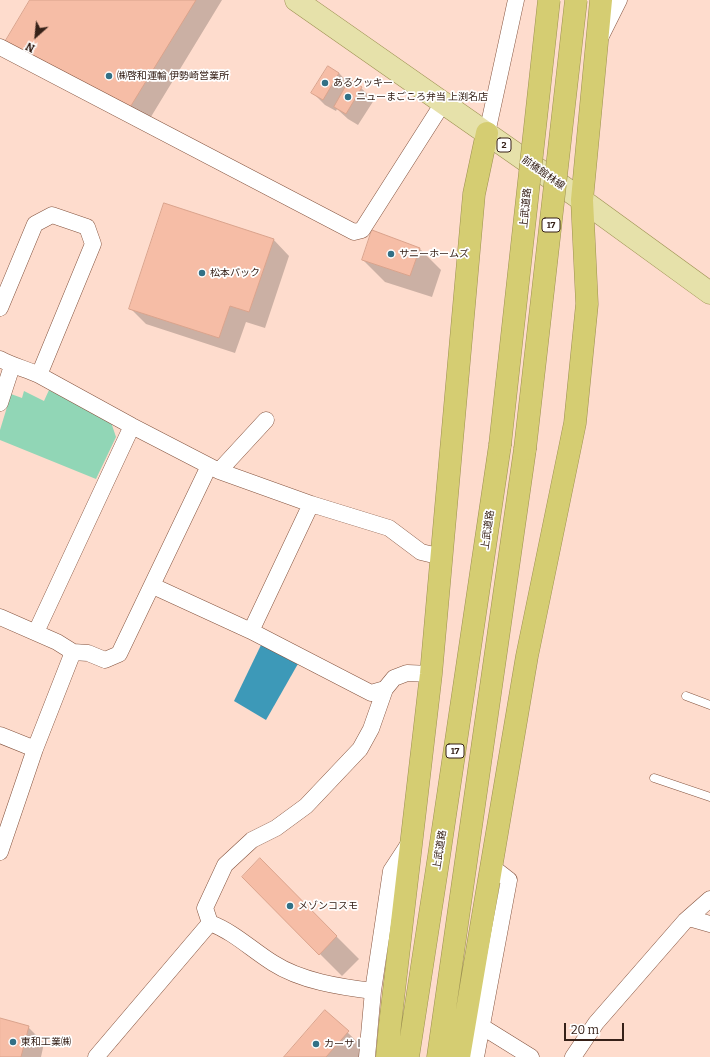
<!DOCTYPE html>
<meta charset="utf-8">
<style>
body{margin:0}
#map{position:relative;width:710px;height:1057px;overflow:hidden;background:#fedccd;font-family:Bitter,serif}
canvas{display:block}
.north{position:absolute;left:16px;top:16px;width:40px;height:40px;-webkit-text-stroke:3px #fff;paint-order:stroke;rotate:207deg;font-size:11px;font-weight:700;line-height:16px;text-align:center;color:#362118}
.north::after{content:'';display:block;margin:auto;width:14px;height:18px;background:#362118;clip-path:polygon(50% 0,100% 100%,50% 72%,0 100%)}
.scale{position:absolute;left:564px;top:1023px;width:60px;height:18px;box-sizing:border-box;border:2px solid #362118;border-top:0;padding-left:5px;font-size:12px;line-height:14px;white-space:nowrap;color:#362118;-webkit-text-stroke:3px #fff;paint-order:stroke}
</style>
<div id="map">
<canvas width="710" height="1057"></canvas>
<div class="north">N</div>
<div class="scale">20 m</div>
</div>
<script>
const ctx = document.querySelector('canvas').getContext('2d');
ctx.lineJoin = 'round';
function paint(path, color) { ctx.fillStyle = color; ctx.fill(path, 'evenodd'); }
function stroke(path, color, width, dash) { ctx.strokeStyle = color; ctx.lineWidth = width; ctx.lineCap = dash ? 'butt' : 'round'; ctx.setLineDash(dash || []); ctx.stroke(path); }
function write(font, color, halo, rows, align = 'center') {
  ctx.font = font + ' Bitter,"Noto Sans JP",serif'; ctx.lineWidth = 3.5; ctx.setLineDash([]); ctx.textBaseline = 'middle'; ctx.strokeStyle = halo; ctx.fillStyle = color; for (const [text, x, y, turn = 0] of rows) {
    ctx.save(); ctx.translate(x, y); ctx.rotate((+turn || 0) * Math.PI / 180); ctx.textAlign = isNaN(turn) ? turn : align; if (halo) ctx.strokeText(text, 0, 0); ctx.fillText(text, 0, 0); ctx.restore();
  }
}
const green = new Path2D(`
 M49,390L111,422L116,437L96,479L0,440V430L11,394L22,398L24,391L44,401Z`);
const water = new Path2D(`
 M261,645L299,662L266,720L234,701Z`);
const shadow = new Path2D(`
 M32,0H222L146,125Z
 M339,73L349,84L361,88L374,100L358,125L348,119L337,109L336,111L325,105L313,93Z
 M273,239L289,256L265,328L246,322L235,353L146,324L130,308Z
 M419,248L441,270L432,297L385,282L363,260Z
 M260,860L359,959L342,976L243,877Z
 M325,1011L370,1054L367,1057H285Z
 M0,1019L28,1027L44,1043L41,1057H0Z`);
const building = new Path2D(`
 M30,0H196L129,109L5,42Z
 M328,66L339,73L323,100L311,93Z
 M350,79L362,87L346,114L334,107Z
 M164,203L274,239L249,312L230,306L219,338L129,309Z
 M372,230L420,248L410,276L362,260Z
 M260,858L337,936L319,955L242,877Z
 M325,1010L349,1031L326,1057H284Z
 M0,1018L29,1026L21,1057H0Z`);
const lane = new Path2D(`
 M686,696L710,705
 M654,778L710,797`);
const street = new Path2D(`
 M601,36L619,0
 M0,47L354,232L362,230L443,103
 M487,133L516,0
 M0,308L35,224L52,215L87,227L93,244L39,375
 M0,359C13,366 26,369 39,375L132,426L219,471L311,504L389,528L421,552L442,557
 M0,403L12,366
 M219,471L266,420
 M153,586L251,631L371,693L385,689L394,678L407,673L431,674
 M0,617L57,642L73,652L88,653L105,660L119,654L209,466
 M251,631L311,504
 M36,632L132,426
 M0,735L35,749
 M0,852L35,749L73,652
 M689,918L710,924
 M373,991C340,987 301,981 273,963C252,950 234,932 210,923L205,908L225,865L252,840L276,828L306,806L360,749L371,729L385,689
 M481,1026L531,1057
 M96,1057L210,923
 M367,1057L373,991L391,871L410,842
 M476,1057L509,880L491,866
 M573,1057L596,1023L685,921L710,899`);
const primary = new Path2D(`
 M296,0L582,200L710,293`);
const highway = new Path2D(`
 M387,1057L390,1025L431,674L474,194L487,133
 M408,1057L439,856L500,445
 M438,1057L525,449
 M459,1057L527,656L575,423L587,304L582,200L601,0`);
const highwayBridge = new Path2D(`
 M500,445L549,0
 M525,449L576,0`);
const markers = [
 [109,76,4,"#327086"],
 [325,83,4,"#327086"],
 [348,97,4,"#327086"],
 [391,254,4,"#327086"],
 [202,273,4,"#327086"],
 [290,906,4,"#327086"],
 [13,1042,4,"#327086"],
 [316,1044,4,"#327086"]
];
const shields = [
 [504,145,14],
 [551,225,18],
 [455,751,18]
];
const shieldNames = [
 ["2",504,145],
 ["17",551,225],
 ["17",455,751]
];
const poiNames = [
 ["㈱啓和運輸 伊勢崎営業所",117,76],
 ["あるクッキー",333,83],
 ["ニューまごころ弁当 上渕名店",356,97],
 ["サニーホームズ",399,254],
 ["松本パック",210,273],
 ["メゾンコスモ",298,906],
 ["東和工業㈱",21,1042],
 ["カーサⅠ",324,1044]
];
const streetNames = [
 ["前橋館林線",543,173,35],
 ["上武道路",526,208,-84],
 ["上武道路",488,530,-82],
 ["上武道路",440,850,-81]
];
paint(green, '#91d6b6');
paint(water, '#3d99b8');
paint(shadow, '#0003');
paint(building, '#f6bda6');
stroke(building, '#daa38c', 1);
stroke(lane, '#84533e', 9);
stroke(street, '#84533e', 17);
stroke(primary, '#9d9152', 23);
stroke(highway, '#9d9152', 23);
stroke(lane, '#fff', 8);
stroke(street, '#fff', 16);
stroke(primary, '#e6e1aa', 22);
stroke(highway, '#d5cd72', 22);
stroke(highwayBridge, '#9d9152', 23, []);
stroke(highwayBridge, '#d5cd72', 22);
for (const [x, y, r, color] of markers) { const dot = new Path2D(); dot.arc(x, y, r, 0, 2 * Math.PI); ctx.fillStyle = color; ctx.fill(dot); stroke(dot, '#fff', 1.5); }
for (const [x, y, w] of shields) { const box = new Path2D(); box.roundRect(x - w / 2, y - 7, w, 14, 3); ctx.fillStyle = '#fff'; ctx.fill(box); stroke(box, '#362118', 1); }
write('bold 9px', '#362118', null, shieldNames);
write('10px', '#362118', '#fff', poiNames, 'left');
write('10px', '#362118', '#fff', streetNames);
</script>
